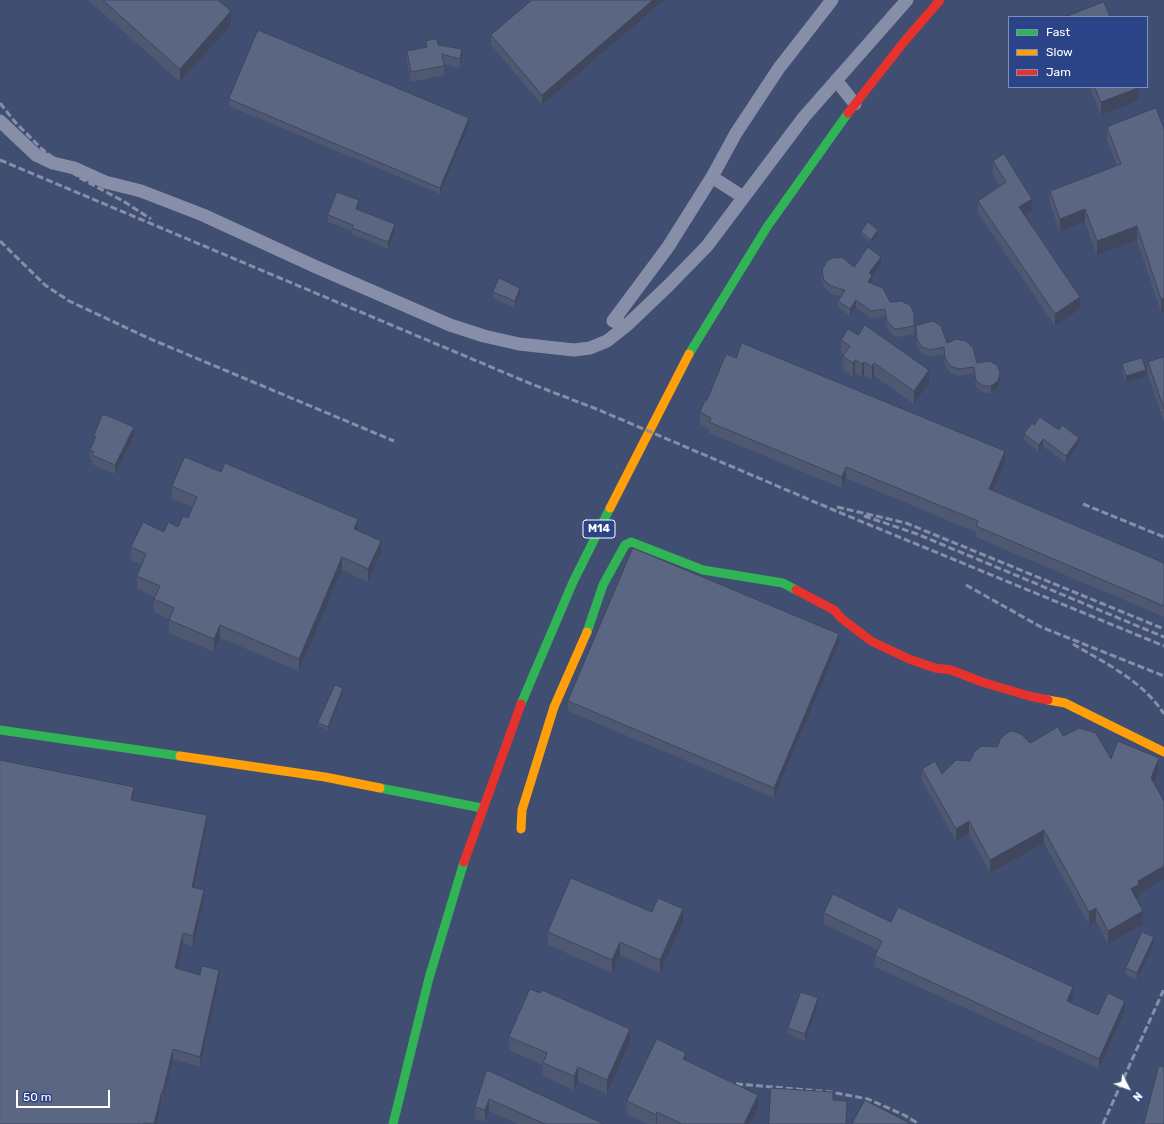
<!DOCTYPE html>
<style>
body{margin:0}
#map{position:relative;width:1164px;height:1124px;overflow:hidden;background:#404e72;font-family:Rubik,sans-serif}
canvas{display:block}
.legend{position:absolute;left:1008px;top:16px;width:140px;height:72px;box-sizing:border-box;background:#2b4487;border:1px solid #808fb7;margin:0;padding:5px 7px;list-style:none;font-size:12px;color:#fff}
.legend li{display:flex;align-items:center;gap:8px;height:20px}
.legend b{width:20px;border:1px solid #808fb7}
.north{position:absolute;left:1108px;top:1068px;width:40px;height:40px;-webkit-text-stroke:3px #2b4487;paint-order:stroke;rotate:132deg;font-size:11px;font-weight:700;line-height:16px;text-align:center;color:#fff}
.north::after{content:'';display:block;margin:auto;width:14px;height:18px;background:#fff;clip-path:polygon(50% 0,100% 100%,50% 72%,0 100%)}
.scale{position:absolute;left:16px;top:1090px;width:94px;height:18px;box-sizing:border-box;border:2px solid #fff;border-top:0;padding-left:5px;font-size:12px;line-height:14px;white-space:nowrap;color:#fff;-webkit-text-stroke:3px #2b4487;paint-order:stroke}
</style>
<div id="map">
<canvas width="1164" height="1124"></canvas>
<ul class="legend">
<li><b style="height:5px;background:#30b455"></b>Fast</li>
<li><b style="height:5px;background:#ff9f0a"></b>Slow</li>
<li><b style="height:5px;background:#e5322d"></b>Jam</li>
</ul>
<div class="north">N</div>
<div class="scale">50 m</div>
</div>
<script>
const ctx = document.querySelector('canvas').getContext('2d');
ctx.lineJoin = 'round';
function stroke(path, color, width, dash) { ctx.strokeStyle = color; ctx.lineWidth = width; ctx.lineCap = dash ? 'butt' : 'round'; ctx.setLineDash(dash || []); ctx.stroke(path); }
function paint(path, color) { ctx.fillStyle = color; ctx.fill(path, 'evenodd'); }
function write(font, color, halo, rows, align = 'center') {
  ctx.font = font + ' Rubik,sans-serif'; ctx.lineWidth = 4; ctx.setLineDash([]); ctx.textBaseline = 'middle'; ctx.strokeStyle = halo; ctx.fillStyle = color; for (const [text, x, y, turn = 0] of rows) {
    ctx.save(); ctx.translate(x, y); ctx.rotate((+turn || 0) * Math.PI / 180); ctx.textAlign = isNaN(turn) ? turn : align; if (halo) ctx.strokeText(text, 0, 0); ctx.fillText(text, 0, 0); ctx.restore();
  }
}
const street = new Path2D(`
 M832,0L779,68L736,133L712,177L668,247L613,321L626,326L668,286L707,246L804,117L907,0
 M836,80L855,104
 M0,121L36,155L53,163L74,168L105,182L141,191L203,215L314,266L450,325L484,336L519,344L574,350L590,348L607,341L626,326
 M712,177L743,197`);
const fast = new Path2D(`
 M689,354L767,227L848,113
 M587,632L603,585L625,545L631,542L703,570L783,583L796,590
 M521,704L573,582L610,508
 M0,730L180,756
 M380,788L482,808
 M393,1124L429,978L464,862`);
const slow = new Path2D(`
 M610,508L689,354
 M1048,700L1065,703L1164,752
 M180,756L325,777L380,788
 M521,829L522,810L554,707L587,632`);
const jam = new Path2D(`
 M848,113L903,43L940,0
 M796,590L834,610L841,618L871,641L909,659L935,668L951,670L982,682L1029,696L1048,700
 M464,862L521,704`);
const rail = new Path2D(`
 M0,103L15,122L43,150L80,178L123,201L151,219
 M0,160L529,383L599,410L836,511L1164,646
 M0,241L45,285L69,301L148,338L394,441
 M1083,504L1164,537
 M837,507L906,523L1164,629
 M864,516L917,534L1164,637
 M966,585L1041,627L1164,676
 M1073,644C1105,663 1143,681 1164,714
 M726,1083L831,1092L868,1099L904,1115L919,1124
 M1103,1124L1164,989`);
const wall = new Path2D(`
 M88,0H218L231,25L180,82Z
 M664,0L542,105L491,45V35Z
 M426,41L438,45L462,58L460,68L444,64V75L411,82L407,61V51L426,47Z
 M1090,87H1137L1138,101L1101,115Z
 M229,99L469,125L440,194L229,106Z
 M1107,127L1164,129L1161,312L1137,240L1097,255L1085,222L1060,232L1050,204V191L1117,166L1107,140Z
 M993,161L1032,211L1025,216L1080,309L1055,326L978,213V201L1000,186L993,174Z
 M359,207L358,210L395,231L388,249L352,234V231L328,222V215Z
 M861,232L878,234L871,243L861,235Z
 M881,264L872,277V284L890,302L914,313V334L897,337L893,335L887,328L885,316L871,319L856,307L850,316L838,308V301L841,296L831,294L824,287L822,277V270Z
 M493,292L520,294L515,308L493,298Z
 M916,326L947,343L1000,380L998,388L991,393H983L976,387L974,373L959,376L950,373L945,365L944,354L930,356L922,354L917,346Z
 M841,340L929,383L914,404L874,376L872,380L864,375L862,378L855,373L853,377L843,370V356L844,355L841,353Z
 M1164,357V422L1148,375V362Z
 M1122,364L1146,376L1126,383L1122,371Z
 M700,412L1005,462L993,490L1164,563V617L976,537V532L846,478L842,488L709,433V429L700,424Z
 M1034,425L1079,444L1066,463L1043,446L1039,452L1024,440V434Z
 M94,436H134L115,474L92,464V460L90,459V450L94,443Z
 M172,486L358,531L381,553L368,582L342,570L299,671L220,638L214,652L169,633V620L170,619L154,612V599L155,597L137,589V576L142,565L131,560V547L164,532L178,527L188,518L192,507L172,499Z
 M839,644L774,798L568,711V701Z
 M343,692L328,730L318,726V723Z
 M1063,736L1111,759L1159,771L1154,783L1139,897L1136,898L1143,924L1108,944L1096,921L1089,925L1044,843L990,873L969,834L956,841L922,781V769L942,774L970,761L997,747L1030,743Z
 M134,797L133,800L207,825L194,887L204,900L193,946L183,943L177,968L219,980L200,1067L173,1059L163,1101H162L157,1124H0Z
 M652,912L683,922L660,973L620,955L612,973L548,945V932Z
 M824,913L891,922L1073,998L1071,1003L1098,1015L1125,1011L1099,1069L875,967V956L878,950L824,924Z
 M1154,944L1137,980L1126,975V968Z
 M818,1005L805,1041L788,1034V1028Z
 M509,1037L630,1042L607,1094L578,1081L574,1090L543,1076V1065L509,1050Z
 M686,1061L758,1108L750,1124H647L627,1114V1101Z
 M487,1070L604,1124H517L489,1111L485,1122L475,1119V1107Z`);
const shadedWall = new Path2D(`
 M653,0H664L542,105V95Z
 M231,11V25L180,82V69Z
 M462,49V58L460,68V59Z
 M1138,88V101L1101,115V102Z
 M469,118V125L440,194V188Z
 M1032,199V211L1019,220V207Z
 M359,200V207L356,216V209Z
 M1085,209V222L1060,232V219Z
 M395,224V231L388,249V242Z
 M1137,226V240L1097,255V241Z
 M878,230V234L871,243V240Z
 M881,257V264L872,277V283L868,290V282L869,273Z
 M520,288V294L515,308V301Z
 M1080,297V309L1055,326V314Z
 M1164,298V311L1161,312V299Z
 M856,300V307L850,316V309Z
 M855,360V373L853,377V363Z
 M864,362V375L862,378V364Z
 M874,363V376L872,380V367Z
 M929,370V383L914,404V391Z
 M1146,370V376L1126,383V376Z
 M1000,373V380L998,388L991,393V386Z
 M134,427V436L115,474V465Z
 M1079,438V444L1066,463V456Z
 M1043,439V446L1039,452V445Z
 M1005,451V462L989,500V489Z
 M846,467V478L842,488V477Z
 M358,519V532L354,529Z
 M381,541V553L368,582V569Z
 M342,557V570L299,671V659Z
 M220,625V638L214,652V639Z
 M839,634V644L774,798V788Z
 M343,688V692L328,730V727Z
 M1159,758V771L1151,790V778Z
 M134,787V797L131,810V800Z
 M207,815V825L192,897V887Z
 M969,821V834L956,841V829Z
 M1044,830V843L990,873V860Z
 M1164,866V879L1139,893V897L1131,901V889L1138,881Z
 M204,890V900L193,946V936Z
 M1096,908V921L1089,925V912Z
 M683,909V922L660,973V960Z
 M1143,911V924L1108,944V931Z
 M183,933V943L175,978V968Z
 M1154,937V944L1137,980V973Z
 M620,942V955L612,973V960Z
 M219,970V980L200,1067V1057Z
 M1073,987V998L1067,1012V1001Z
 M818,998V1005L805,1041V1034Z
 M1125,1001V1011L1099,1069V1059Z
 M630,1029V1042L607,1094V1080Z
 M173,1049V1059L163,1101V1091Z
 M686,1053V1066L683,1059Z
 M578,1067V1081L574,1090V1076Z
 M162,1091V1101L157,1124H154Z
 M758,1095V1108L750,1124H744Z
 M489,1099V1111L485,1122V1110Z
 M847,1101V1124H846Z
 M657,1112V1124H656V1115Z`);
const building = new Path2D(`
 M103,0H218L231,11L180,69Z
 M532,0H653L542,95L491,35Z
 M1104,2L1110,17H1069L1068,16Z
 M258,30L469,118L440,188L229,99Z
 M437,39L438,45L462,49L460,59L442,54L444,66L411,72L407,51L427,47L426,41Z
 M1095,87H1137L1138,88L1101,102Z
 M1156,108L1164,129V298L1161,299L1137,226L1097,241L1085,209L1060,219L1050,191L1121,164L1107,127Z
 M1004,154L1032,199L1019,207L1080,297L1055,314L978,201L1006,182L993,161Z
 M337,192L359,200L356,209L395,224L388,242L352,228L353,225L328,215Z
 M868,222L878,230L871,240L861,232Z
 M868,247L881,257L869,273L872,275L868,282L883,288L890,302L901,301L910,305L914,313V326L897,329L893,328L887,320L885,309L871,311L856,300L850,309L838,301L845,290L831,286L824,280L822,270L827,261L832,258L842,257L854,267Z
 M499,278L520,288L515,301L493,292Z
 M933,321L941,326L947,343L957,339L966,341L973,348L977,363L990,361L997,365L1000,373L998,381L991,386H983L976,381L974,367L959,369L950,366L945,358L944,347L930,350L922,347L917,339L916,326Z
 M865,325L929,370L914,391L874,363L872,367L864,362L862,364L855,360L853,363L843,356L850,346L841,340L848,329L858,335Z
 M742,343L1005,451L989,489L1164,563V606L976,526L978,521L846,467L842,477L709,422L711,418L700,412L705,400H707L726,354L736,358Z
 M1164,357V409L1148,362Z
 M1142,358L1146,370L1126,376L1122,364Z
 M103,414L134,427L115,465L92,455L94,452L90,450L96,437L94,436Z
 M1040,417L1059,430L1062,425L1079,438L1066,456L1043,439L1039,445L1024,434L1032,423L1034,425Z
 M185,457L221,472L225,463L358,519L354,529L381,541L368,569L342,557L299,659L220,625L214,639L169,620L174,608L154,599L160,586L137,576L146,554L131,547L143,522L164,532L168,522L178,527L183,516L188,518L197,497L172,486Z
 M633,548L839,634L774,788L568,701Z
 M335,685L343,688L328,727L318,723Z
 M1058,727L1063,736L1079,728L1096,733L1111,759L1118,741L1159,758L1151,778L1164,801V866L1138,881L1139,884L1131,889L1143,911L1108,931L1096,908L1089,912L1044,830L990,860L969,821L956,829L922,769L935,761L942,774L956,760L970,761L974,752L981,746L997,747L1001,738L1008,732L1012,731L1021,734L1030,743Z
 M0,760L134,787L131,800L207,815L192,887L204,890L193,936L183,933L175,968L200,975L202,966L219,970L200,1057L173,1049L163,1091H162L154,1124L144,1123L143,1124H0Z
 M571,878L652,912L658,898L683,909L660,960L620,942L612,960L548,932Z
 M833,894L891,922L898,907L1073,987L1067,1001L1098,1015L1108,993L1125,1001L1099,1059L875,956L882,941L824,913Z
 M1142,932L1154,937L1137,973L1126,968Z
 M530,989L540,993L542,990L630,1029L607,1080L578,1067L574,1076L543,1063L547,1053L509,1037Z
 M801,992L818,998L805,1034L788,1028Z
 M657,1039L686,1053L683,1059L758,1095L744,1124H682L657,1112L656,1115L627,1101Z
 M1159,1066L1164,1067V1124H1144Z
 M487,1070L604,1124H545L489,1099L485,1110L475,1107Z
 M771,1088L833,1092V1100L847,1101L846,1124H769Z
 M865,1100L909,1123L908,1124H852Z`);
const shields = [
 [599,529,32]
];
const shieldNames = [
 ["M14",599,529]
];
stroke(street, '#878fa8', 13);
stroke(fast, '#30b455', 9);
stroke(slow, '#ff9f0a', 9);
stroke(jam, '#e5322d', 9);
stroke(rail, '#868fa6', 3, [7, 3]);
paint(wall, '#4e5871');
paint(shadedWall, '#40475c');
paint(building, '#5b6683');
stroke(building, '#40475c', 1);
for (const [x, y, w] of shields) { const box = new Path2D(); box.roundRect(x - w / 2, y - 9, w, 18, 3); ctx.fillStyle = '#2b4487'; ctx.fill(box); stroke(box, '#fff', 1); }
write('bold 11px', '#fff', null, shieldNames);
</script>
